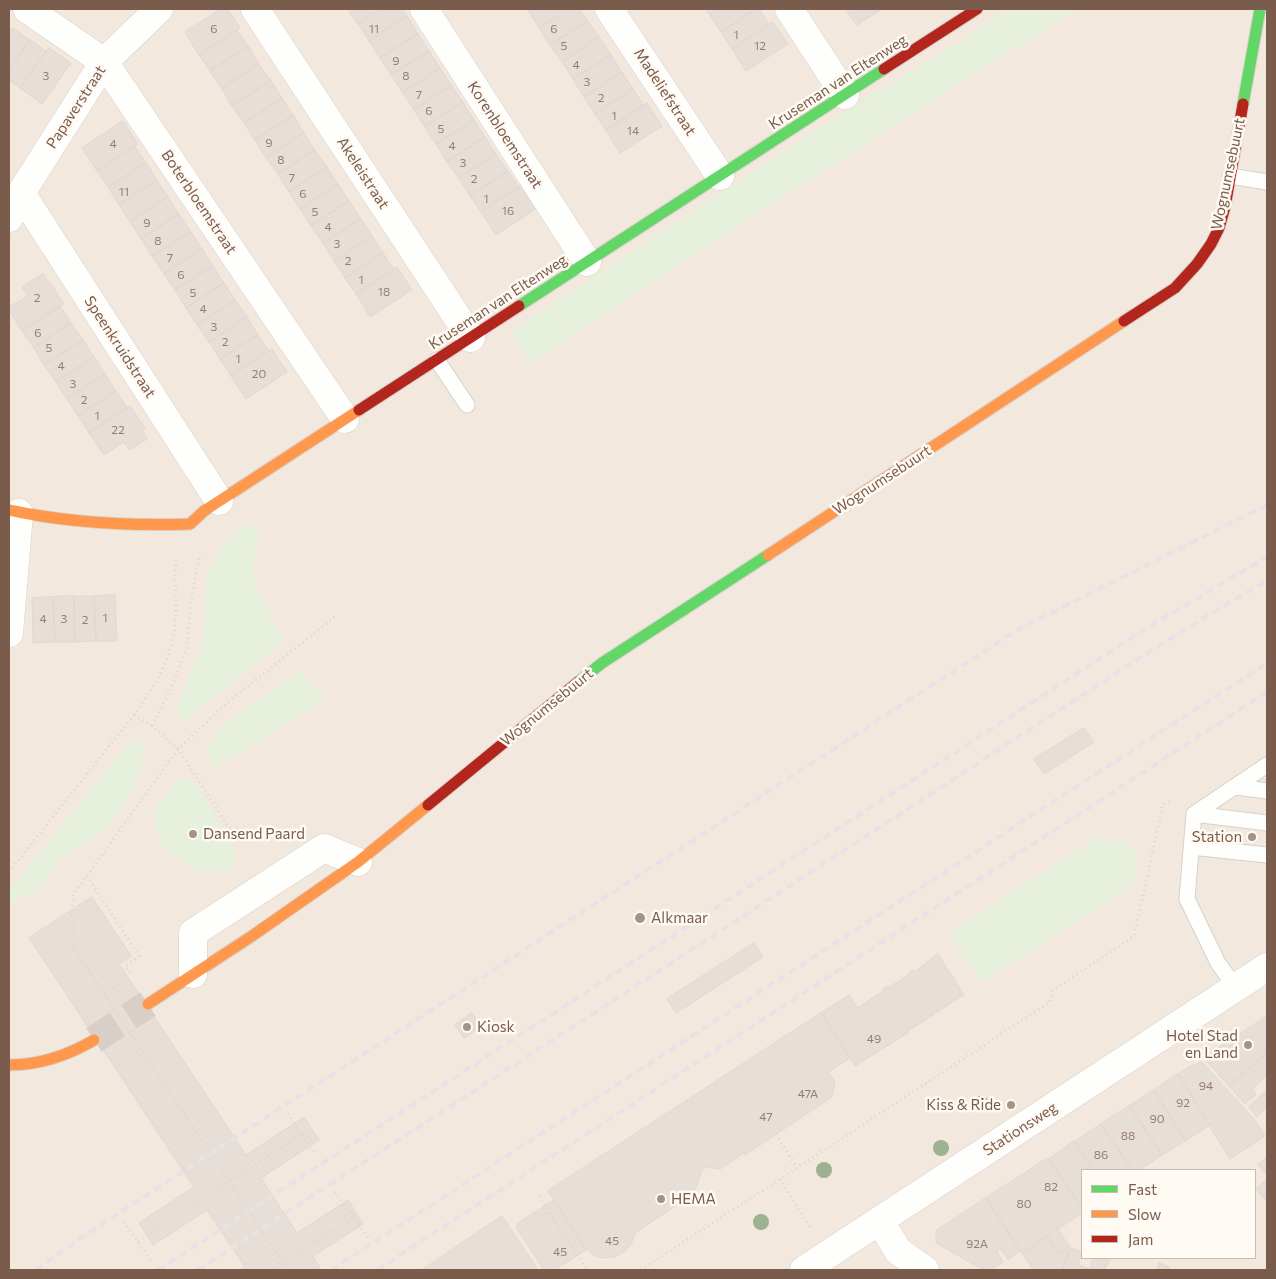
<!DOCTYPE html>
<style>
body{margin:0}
#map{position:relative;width:1276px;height:1279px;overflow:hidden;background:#f9f5f0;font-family:Commissioner,sans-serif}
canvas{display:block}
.frame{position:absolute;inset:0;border:10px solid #7a5c4d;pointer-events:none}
.legend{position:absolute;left:1081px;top:1169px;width:175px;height:90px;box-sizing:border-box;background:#fffaf3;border:1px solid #cabbb1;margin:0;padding:6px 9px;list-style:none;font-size:15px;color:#7a5c4d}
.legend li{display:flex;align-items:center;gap:10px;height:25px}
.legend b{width:25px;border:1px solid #cabbb1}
</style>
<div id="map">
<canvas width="1276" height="1279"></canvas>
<div class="frame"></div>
<ul class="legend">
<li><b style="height:6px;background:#63d668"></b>Fast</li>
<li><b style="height:6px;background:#ff974d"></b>Slow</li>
<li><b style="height:6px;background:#b3261e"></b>Jam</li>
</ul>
</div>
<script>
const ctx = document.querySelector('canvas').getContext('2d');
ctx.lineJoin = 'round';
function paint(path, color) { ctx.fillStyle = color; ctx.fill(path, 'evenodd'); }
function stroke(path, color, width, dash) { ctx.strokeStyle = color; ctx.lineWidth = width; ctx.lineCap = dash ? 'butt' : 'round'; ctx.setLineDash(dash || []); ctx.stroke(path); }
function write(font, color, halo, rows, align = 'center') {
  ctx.font = font + ' Commissioner,sans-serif'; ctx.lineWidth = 5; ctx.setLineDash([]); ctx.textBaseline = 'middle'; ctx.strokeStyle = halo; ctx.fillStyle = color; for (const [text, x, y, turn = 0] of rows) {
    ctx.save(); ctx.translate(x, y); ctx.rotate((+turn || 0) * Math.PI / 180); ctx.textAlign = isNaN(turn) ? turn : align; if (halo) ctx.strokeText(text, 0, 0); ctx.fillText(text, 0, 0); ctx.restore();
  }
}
const residential = new Path2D(`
 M9,9H1267V1270H9ZM1082,1170H1255V1258H1082Z`);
const green = new Path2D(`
 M1011,9H1077L833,165L530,363L510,332L814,131Z
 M260,522L252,574L260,595L285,640L184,722L176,709L195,661L202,641L205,615L206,579L219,550L238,530Z
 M301,669L325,701L213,769L207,747L222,727L257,700Z
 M136,741L143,744L146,750L138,775L122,810L104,831L59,860L47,880L36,892L10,901L9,899V890L130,742Z
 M187,777L197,785L236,852V862L228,870L212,872H200L184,864L160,842L153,820L155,807L177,780Z
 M1097,837C1106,838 1116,839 1124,843C1144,853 1139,874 1128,888L981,983L952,940L955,937L952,932Z`);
const building = new Path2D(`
 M221,9H228L240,28L199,55L185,32Z
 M348,9H381L358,24Z
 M381,9H402L407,16L369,41L358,24Z
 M530,9H568L539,28L528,11Z
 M568,9H580L588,21L550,45L539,28Z
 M706,9H719L710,15Z
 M719,9H756L721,32L710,15Z
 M756,9H759L769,24L732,49L721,32Z
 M846,9H882L857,25Z
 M407,16L418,34L380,58L369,41Z
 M588,21L599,37L562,62L550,45Z
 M773,22L788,44L746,71L732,49Z
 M13,28L30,40L9,70V34Z
 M237,30L248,46L210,71L199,55Z
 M418,34L429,51L391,75L380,58Z
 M599,37L611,55L573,79L562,62Z
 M30,40L46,51L20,88L9,80V70Z
 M248,46L259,64L222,89L210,71Z
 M49,48L71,63L42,104L20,88Z
 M429,51L440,68L403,93L391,75Z
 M611,55L622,72L584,97L573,79Z
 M259,64L271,81L232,106L222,89Z
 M440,68L451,85L414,110L403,93Z
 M622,72L633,89L595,114L584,97Z
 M271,81L282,98L244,123L232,106Z
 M451,85L463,102L425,127L414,110Z
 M633,89L644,106L606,130L595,114Z
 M282,98L293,115L255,140L244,123Z
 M463,102L474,120L436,144L425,127Z
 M647,103L662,126L620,153L606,130Z
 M293,115L304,133L266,158L255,140Z
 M474,120L485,137L447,162L436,144Z
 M123,121L138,144L97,171L82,148Z
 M304,133L315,150L278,174L266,158Z
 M485,137L496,154L459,178L447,162Z
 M135,147L146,163L108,187L97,171Z
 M315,150L327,167L289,192L278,174Z
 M496,154L508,171L470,196L459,178Z
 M146,163L157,180L119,205L108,187Z
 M327,167L338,184L300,209L289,192Z
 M508,171L519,187L481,212L470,196Z
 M157,180L168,197L130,222L119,205Z
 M338,184L349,201L311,226L300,209Z
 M522,185L537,208L496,235L481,212Z
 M168,197L179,214L141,239L130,222Z
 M349,201L361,219L323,243L311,226Z
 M179,214L191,232L152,256L141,239Z
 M361,219L372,236L334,261L323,243Z
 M191,232L202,249L164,274L152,256Z
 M372,236L383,253L345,278L334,261Z
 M202,249L213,266L175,290L164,274Z
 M383,253L394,270L356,294L345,278Z
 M213,266L224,283L186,308L175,290Z
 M397,267L412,290L370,317L356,294Z
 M43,274L48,282L49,281L64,304L22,331L9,310V307L28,296L22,287Z
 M224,283L235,300L197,325L186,308Z
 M235,300L247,317L209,342L197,325Z
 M60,306L71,323L34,348L22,331Z
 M247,317L258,335L220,359L209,342Z
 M71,323L83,340L44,365L34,348Z
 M258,335L269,351L231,376L220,359Z
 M83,340L94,357L56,382L44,365Z
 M272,349L287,372L246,399L231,376Z
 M94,357L105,374L67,399L56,382Z
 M105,374L116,391L78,416L67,399Z
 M116,391L127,408L89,433L78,416Z
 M130,406L145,428L142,430L147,439L129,450L124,442L104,455L89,433Z
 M115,595L117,641H96L94,596Z
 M74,596L75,642H55L53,597Z
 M74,596H94L96,641L75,642Z
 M53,597L55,642L33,643L32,598Z
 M1084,728L1094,742L1044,774L1034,759Z
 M92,897L131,956L119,964L246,1155L304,1117L319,1140L261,1178L297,1233L348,1200L363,1224L313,1256L321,1270H240L245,1267L207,1210L153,1245L139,1223L194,1187L29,938Z
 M754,943L763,957L676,1013L667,999Z
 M938,954L964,995L960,997L913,1028L908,1030L909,1032L855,1066L821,1013L849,995L858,1008L884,990L883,989L887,986L888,988L910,974L909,972L913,970L914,972Z
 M472,1013L481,1027L464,1038L455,1025Z
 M821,1013L850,1058L828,1072L835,1082L832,1097L745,1155L744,1153L720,1169L706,1167L702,1170L694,1194L636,1232L631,1244L625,1251L615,1257L602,1258L594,1255L585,1248L548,1191Z
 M1267,1016V1053L1229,1086L1204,1058Z
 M1267,1053V1075L1252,1089L1256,1094L1245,1104L1229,1086Z
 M1201,1061L1254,1119L1265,1136L1230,1159L1209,1125H1210L1178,1074L1194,1064L1195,1065Z
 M1178,1074L1210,1125L1185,1141L1154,1090Z
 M1154,1090L1185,1141L1162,1155L1129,1106Z
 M1267,1090V1107L1257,1117L1249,1107Z
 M1129,1106L1162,1155L1139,1170H1132L1101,1124Z
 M1101,1124L1132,1170H1093L1075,1142Z
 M1074,1141L1093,1170H1082V1208L1049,1159Z
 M1267,1157V1175L1258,1165Z
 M1048,1158L1082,1208V1213L1058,1229L1069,1246L1058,1253L1048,1236L1022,1253L986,1198Z
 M1267,1179V1198L1265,1200L1256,1189Z
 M986,1198L1020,1251L1008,1260L1001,1249L997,1252L1003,1262L991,1270H984L936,1243V1231Z
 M554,1200L586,1250L554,1270H544L516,1227L518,1226L517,1224Z
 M502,1216L538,1270H422Z
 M1048,1236L1058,1253L1069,1246L1070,1249L1062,1270H1033L1022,1253Z
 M1071,1248L1082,1252L1078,1265L1093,1270H1062Z
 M1094,1258H1110L1105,1270H1093L1090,1269Z
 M1159,1263L1170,1267L1169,1270H1157Z`);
const secondaryTunnel = new Path2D(`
 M94,1040L148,1004`);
const path = new Path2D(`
 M134,715L152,726L178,749L231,831L240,825
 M152,726L172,686L187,647L191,603L197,565L200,553
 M9,872L134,715C160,678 175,654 176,607C176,591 174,573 176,557
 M87,876L139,956L125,966L132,976
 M123,982L104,994L72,945L73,894L87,876L178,749L228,702L337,615
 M288,1114L316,1155
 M776,1134L797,1168
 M780,1179L810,1227
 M335,1192L368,1237
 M539,1196L587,1270
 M124,1222L152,1262
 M138,1241L302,1134
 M271,1270L354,1217
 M641,1270L1050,1002L1052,991L1134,936L1163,804L1170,799`);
const lane = new Path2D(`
 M1230,176L1267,182
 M437,360L467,405
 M1235,787L1267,791
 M1194,814L1187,899L1218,963L1236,988
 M1194,814L1267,765
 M1194,814L1267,823
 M1191,847L1267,855`);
const street = new Path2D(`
 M27,9L104,62L345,419
 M255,9L471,338
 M424,9L587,262
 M609,9L720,176
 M789,9L845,95
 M21,193L219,501
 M9,218L21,193L104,62L159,9
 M9,633L19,513
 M193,974V933L324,848L358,862
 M880,1221L898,1251L925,1270
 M804,1270L1267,967`);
const fast = new Path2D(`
 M1243,104L1260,9
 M519,306L884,69
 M578,682L602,663L768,555`);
const slow = new Path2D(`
 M9,510C69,523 129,526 190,524L204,511L359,410
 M768,555L1124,321
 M148,1004L252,936L358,862L428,805
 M9,1065C40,1065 67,1056 94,1040`);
const jam = new Path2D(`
 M884,69L977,9
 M1124,321L1175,288L1197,264L1211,244L1219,228L1225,207L1243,104
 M359,410L519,306
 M428,805L578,682`);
const rail = new Path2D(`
 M36,1270L79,1239L1017,630L1267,505
 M158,1270L1150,626L1267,557
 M198,1270L662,969L1144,655L1225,605L1267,581
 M331,1270L1267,663
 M377,1270L1267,692`);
const pathBridge = new Path2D(`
 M104,994L230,1182L287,1270`);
const trees = [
 [981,1104],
 [941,1148],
 [824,1170],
 [761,1222]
];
const markers = [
 [193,834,5,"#a69286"],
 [1252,837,5,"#a69286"],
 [640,918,6,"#a69286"],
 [467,1027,5,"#a69286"],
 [1248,1045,5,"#a69286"],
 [1011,1105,5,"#a69286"],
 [661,1199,5,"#a69286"]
];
const numberNames = [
 ["6",214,29],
 ["11",374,29],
 ["6",554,29],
 ["1",736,35],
 ["5",564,46],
 ["12",760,46],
 ["9",396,61],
 ["4",576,65],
 ["3",46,76],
 ["8",406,76],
 ["3",587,82],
 ["7",419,95],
 ["2",601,98],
 ["6",429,111],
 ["1",614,116],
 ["5",441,129],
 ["14",633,131],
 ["9",269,143],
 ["4",113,144],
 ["4",452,146],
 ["8",281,160],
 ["3",463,163],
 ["7",292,178],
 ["2",474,179],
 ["11",124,192],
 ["6",303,194],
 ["1",486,199],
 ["16",508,211],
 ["5",315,212],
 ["9",147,223],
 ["4",328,227],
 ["8",158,241],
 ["3",337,244],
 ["7",170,258],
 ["2",348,261],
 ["6",181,275],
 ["1",361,280],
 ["18",384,292],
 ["5",193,293],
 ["2",37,298],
 ["4",203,309],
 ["3",214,327],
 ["6",38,333],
 ["2",225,342],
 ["5",49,348],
 ["1",238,359],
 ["4",61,366],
 ["20",259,374],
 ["3",73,384],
 ["2",84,400],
 ["1",97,416],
 ["22",118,430],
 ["1",105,618],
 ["4",43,619],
 ["3",64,619],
 ["2",85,620],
 ["49",874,1039],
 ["94",1206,1086],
 ["47A",808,1094],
 ["92",1183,1103],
 ["47",766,1117],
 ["90",1157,1119],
 ["88",1128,1136],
 ["86",1101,1155],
 ["82",1051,1187],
 ["80",1024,1204],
 ["45",612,1241],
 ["92A",977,1244],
 ["45",560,1252]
];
const streetNames = [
 ["Kruseman van Eltenweg",838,82,-33],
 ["Madeliefstraat",665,92,57],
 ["Papaverstraat",76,107,-57],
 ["Korenbloemstraat",505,135,57],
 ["Akeleistraat",363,173,57],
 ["Wognumsebuurt",1228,174,-78],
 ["Boterbloemstraat",199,202,56],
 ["Kruseman van Eltenweg",498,302,-33],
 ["Speenkruidstraat",120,347,57],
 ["Wognumsebuurt",882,480,-33],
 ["Wognumsebuurt",547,707,-39],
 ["Stationsweg",1020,1129,-33]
];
const poiNames = [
 ["Dansend Paard",203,834],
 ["Station",1242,837,"right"],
 ["Alkmaar",651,918],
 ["Kiosk",477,1027],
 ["Hotel Stad",1238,1036,"right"],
 ["en Land",1238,1053,"right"],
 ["Kiss & Ride",1001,1105,"right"],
 ["HEMA",671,1199]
];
paint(residential, '#f2e8de');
paint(green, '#e7f0db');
paint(building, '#e6ded7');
stroke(building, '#e2d8d2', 1);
stroke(secondaryTunnel, '#d9cfc7', 28, [28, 14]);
stroke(lane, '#d7d1cb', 17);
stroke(street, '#d7d1cb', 29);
stroke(fast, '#d9d2cb', 13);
stroke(slow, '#d9d2cb', 13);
stroke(jam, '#d9d2cb', 13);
stroke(path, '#dcd5d0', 3, [1, 4]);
stroke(lane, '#fefefd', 15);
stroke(street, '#fefefd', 28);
stroke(fast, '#63d668', 11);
stroke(slow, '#ff974d', 11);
stroke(jam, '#b3261e', 11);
stroke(rail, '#e6e3e7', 4, [8, 5]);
stroke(pathBridge, '#dcd5d0', 3, [1, 4]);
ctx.fillStyle = '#9eb190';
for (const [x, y] of trees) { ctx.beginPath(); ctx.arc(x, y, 8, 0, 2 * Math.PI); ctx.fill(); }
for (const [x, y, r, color] of markers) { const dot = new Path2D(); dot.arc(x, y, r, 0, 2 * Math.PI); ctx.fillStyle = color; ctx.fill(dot); stroke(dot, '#fffaf3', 2); }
write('12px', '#977e72', null, numberNames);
write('15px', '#7a5c4d', '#fffaf3', streetNames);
write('15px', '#7a5c4d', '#fffaf3', poiNames, 'left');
</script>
